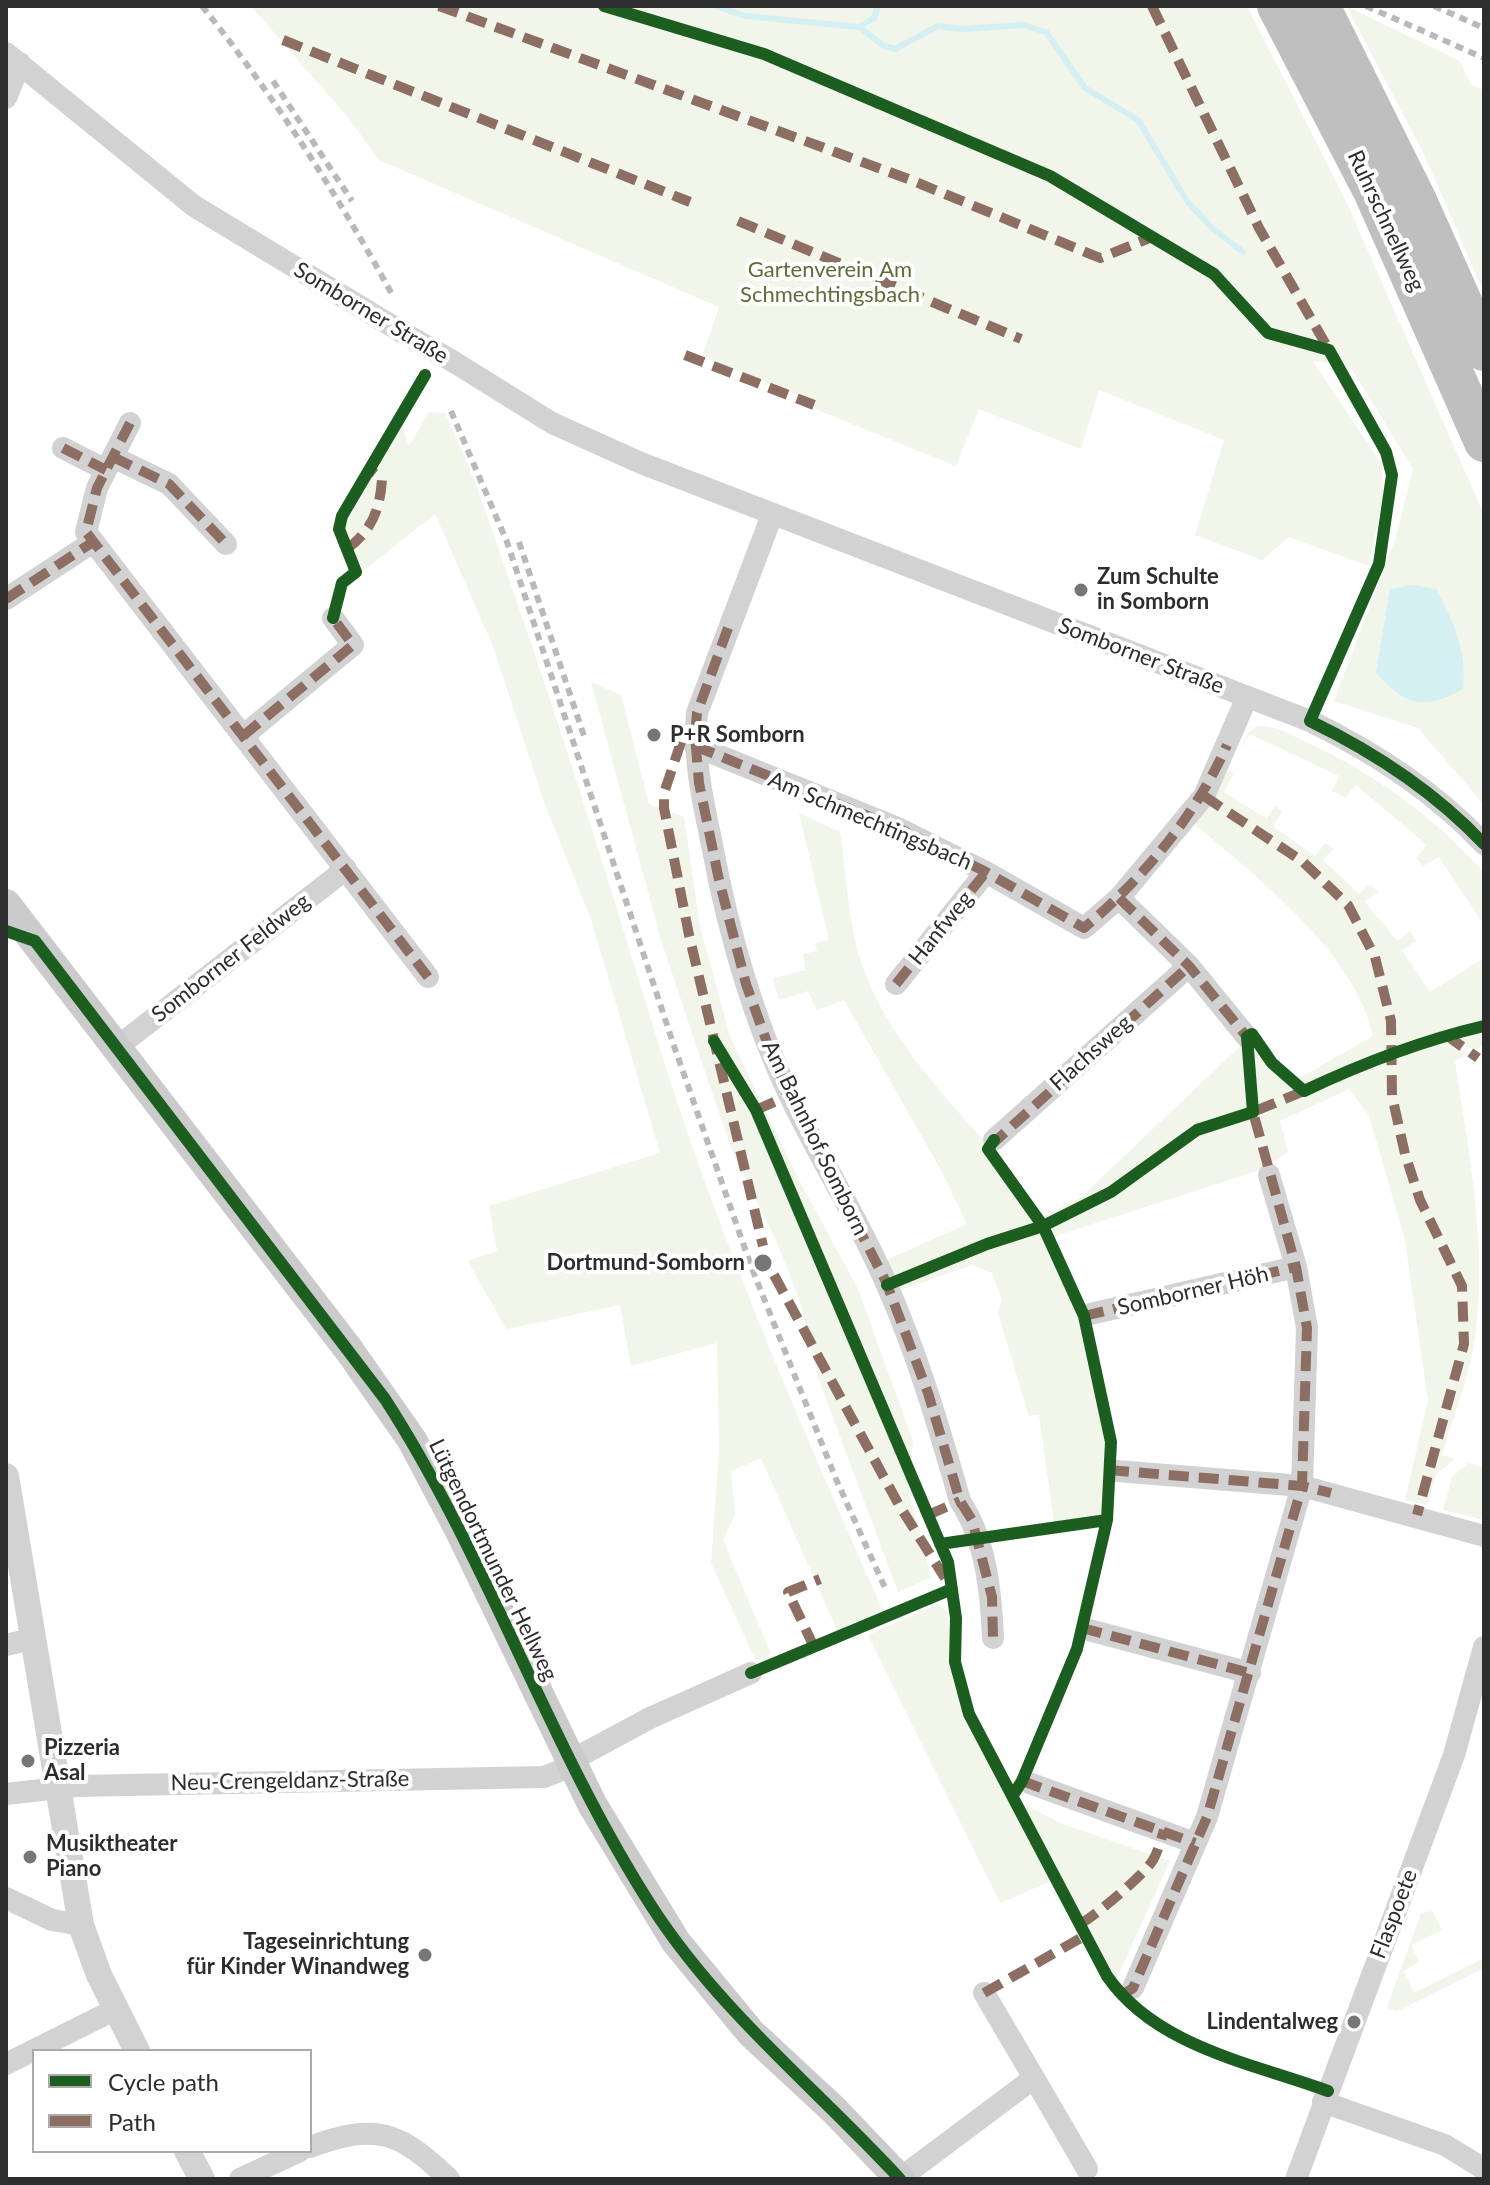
<!DOCTYPE html>
<meta charset="utf-8">
<style>
body{margin:0}
#map{position:relative;width:1490px;height:2185px;overflow:hidden;background:#fff;font-family:Lato,sans-serif}
canvas{display:block}
.frame{position:absolute;inset:0;border:8px solid #2d2d2d;pointer-events:none}
.legend{position:absolute;left:32px;top:2049px;width:280px;height:104px;box-sizing:border-box;background:#fff;border:2px solid #ababab;margin:0;padding:10px 14px;list-style:none;font-size:24px;color:#2d2d2d}
.legend li{display:flex;align-items:center;gap:16px;height:40px}
.legend b{width:40px;border:2px solid #ababab}
</style>
<div id="map">
<canvas width="1490" height="2185"></canvas>
<div class="frame"></div>
<ul class="legend">
<li><b style="height:10px;background:#1b5e20"></b>Cycle path</li>
<li><b style="height:10px;background:#8d6e63"></b>Path</li>
</ul>
</div>
<script>
const ctx = document.querySelector('canvas').getContext('2d');
ctx.lineJoin = 'round';
function paint(path, color) { ctx.fillStyle = color; ctx.fill(path, 'evenodd'); }
function stroke(path, color, width, dash) { ctx.strokeStyle = color; ctx.lineWidth = width; ctx.lineCap = dash ? 'butt' : 'round'; ctx.setLineDash(dash || []); ctx.stroke(path); }
function write(font, color, halo, rows, align = 'center') {
  ctx.font = font + ' Lato,sans-serif'; ctx.lineWidth = 8; ctx.setLineDash([]); ctx.textBaseline = 'middle'; ctx.strokeStyle = halo; ctx.fillStyle = color; for (const [text, x, y, turn = 0] of rows) {
    ctx.save(); ctx.translate(x, y); ctx.rotate((+turn || 0) * Math.PI / 180); ctx.textAlign = isNaN(turn) ? turn : align; if (halo) ctx.strokeText(text, 0, 0); ctx.fillText(text, 0, 0); ctx.restore();
  }
}
const green = new Path2D(`
 M251,6H1247L1347,203L1484,515V805L1418,728L1334,701L1396,537L1413,469L1350,366L1313,361L1382,465L1383,497L1369,566L1289,537L1262,560L1195,535L1224,440L1099,390L1081,449L979,409L956,466L815,409L816,402L702,357L719,307L379,160L350,120Z
 M1346,6L1460,61L1470,84L1484,90V293L1424,154Z
 M429,412L445,413C477,479 498,548 522,617C569,753 611,889 653,1026C714,1228 798,1419 883,1611L837,1630L761,1458L731,1471L735,1514L723,1540L771,1654L756,1661L711,1563L719,1450L717,1343L631,1366L620,1305L506,1329L468,1261L497,1251L489,1206L660,1153L591,919L543,799L493,646L435,514L363,571L343,529L402,427L409,446Z
 M591,682L621,695L649,804L684,817L700,927L730,1036L797,1176L858,1289L913,1441L909,1492L931,1577L898,1592L817,1375L800,1301L775,1238L734,1156L703,1066L661,940Z
 M1257,726C1276,725 1291,735 1308,743C1377,775 1434,817 1484,873V925L1439,857L1423,866L1416,858L1427,845L1356,785L1345,798L1332,791L1339,776L1250,734L1240,750L1248,733Z
 M1226,769L1234,773L1224,792L1267,819L1275,806L1282,812L1273,826L1315,856L1325,843L1334,849L1323,860L1359,894L1370,884L1378,892L1365,902L1397,941L1410,931L1416,941L1402,950L1430,992L1484,958V1023L1441,1034L1467,1054L1455,1061C1468,1151 1488,1244 1475,1336C1470,1376 1453,1416 1442,1455L1455,1459L1436,1474L1428,1505L1405,1500L1428,1400L1405,1240L1369,1116L1349,1089L1280,1121L1288,1152L1260,1170L1046,1239L1079,1315L1105,1440L1103,1515L1054,1522L1039,1415L1029,1416L998,1313L1002,1299L992,1273L972,1265L901,1290L887,1260L967,1224L941,1170L844,1000L817,1010L808,991L779,1000L773,978L806,970L803,954L817,951L815,943L829,940L799,813L840,832C846,871 849,930 862,965C886,1034 939,1090 987,1144L983,1151L1035,1221L1080,1198L1251,1036L1268,1061L1272,1059L1296,1080L1373,1036C1355,952 1256,876 1193,823Z
 M1484,1029V1045L1473,1051L1452,1036Z
 M1468,1463L1484,1468V1520L1443,1510L1452,1477Z
 M938,1604L948,1613L953,1685L1051,1881L1000,1903L868,1635Z
 M1022,1803L1062,1824L1170,1861L1116,1980Z
 M1433,1911L1442,1930L1411,1945L1419,1962L1404,1971L1414,1993L1484,1958V1968L1397,2011L1387,2008L1421,1913Z`);
const water = new Path2D(`
 M1412,585L1436,589C1454,621 1467,652 1463,689C1423,711 1405,706 1376,672L1390,589Z`);
const stream = new Path2D(`
 M715,6L745,16L859,27L884,46L895,49L938,26L962,29L1023,25L1046,32L1085,88L1138,120L1187,201L1212,228L1243,252
 M859,27L874,18L878,6`);
const minor = new Path2D(`
 M6,53L194,206L402,332
 M6,98L20,63
 M454,362L552,423L641,463L1310,721C1374,752 1435,792 1484,844
 M130,423L97,488L86,532L428,977
 M63,448L106,470
 M113,457L169,484L226,544
 M772,515L697,713C693,759 703,801 712,845C728,930 752,1016 789,1094C819,1158 858,1218 886,1283C917,1353 939,1427 960,1501C986,1540 991,1592 993,1638
 M6,599L93,542
 M243,736L353,645L333,618
 M695,746L900,829L986,872L1084,928L1119,898L1204,796L1247,697
 M1119,898L1189,966L1247,1037
 M896,984L986,872
 M116,1048L346,869
 M994,1140L1189,966
 M1090,1314L1296,1267
 M1117,1471L1302,1486L1484,1536
 M1089,1630L1250,1673
 M6,1645L31,1639
 M570,1761L650,1718L751,1673
 M1029,1783L1195,1843
 M6,1794L76,1786L544,1777L572,1766
 M6,1898L52,1920L81,1925
 M1133,1988L1207,1817L1302,1486L1307,1328L1296,1267L1269,1175
 M984,1993L1034,2078
 M6,2064L116,2009
 M1323,2102L1445,2145L1484,2169
 M310,2147C376,2123 398,2130 449,2179
 M240,2179L300,2151
 M899,2179L1034,2078L1087,2169
 M1296,2179L1454,1755L1484,1647`);
const tertiary = new Path2D(`
 M6,1476L81,1925L99,1975L137,2051
 M187,2151L202,2179`);
const secondary = new Path2D(`
 M6,904L349,1350L412,1440L459,1529L592,1804L676,1942L751,2033L834,2110L900,2179`);
const motorway = new Path2D(`
 M1277,6L1373,191L1484,442
 M1320,6L1417,201L1484,351`);
const rail = new Path2D(`
 M202,6C275,97 337,194 393,296
 M1366,6L1484,58
 M1434,6L1484,28
 M273,81L352,201
 M451,411L507,542L673,1043L751,1266L836,1479L886,1590
 M519,542L585,739`);
const minorBridge = new Path2D(`
 M402,332L454,362`);
const quiet = new Path2D(`
 M439,6L911,180L1100,258L1152,237
 M1152,6L1259,228L1329,350
 M283,40L690,202
 M738,221L1021,339
 M685,355L814,405
 M130,423L97,488L86,532L428,977
 M63,448L106,470
 M113,457L169,484L226,544
 M347,549C372,530 380,510 382,479L369,469
 M6,599L93,542
 M728,628L697,713L695,736L699,783L719,880L746,984L774,1062L886,1282L928,1393L960,1501L972,1520L992,1597L993,1638
 M243,736L353,645L333,618L335,611
 M681,742L664,793V808L689,935L763,1246
 M695,746L900,829L986,872L1084,928C1144,877 1195,817 1227,745
 M1204,796L1302,861L1348,905L1375,957L1391,1021L1392,1096L1405,1154L1420,1200L1462,1286L1464,1344L1417,1515
 M1119,898L1189,966L1247,1037
 M896,984L986,872
 M1446,1035L1478,1058
 M756,1110L790,1095
 M990,1146L1189,966
 M774,1275L899,1505L945,1578
 M1084,1316L1296,1267
 M1109,1470L1302,1486L1331,1493
 M928,1515L960,1501
 M1082,1628L1250,1673
 M814,1647L788,1592L820,1579
 M1022,1781L1195,1843
 M1080,1924C1094,1917 1145,1874 1153,1860C1158,1852 1161,1839 1164,1830
 M984,1993L1086,1935
 M1121,1996L1133,1988L1207,1817L1302,1486L1307,1328L1296,1267L1253,1112L1304,1091`);
const cycleway = new Path2D(`
 M604,6L764,54L1050,176L1214,274L1268,333L1329,350L1386,452L1392,475L1379,564L1310,721C1374,752 1435,792 1484,844
 M333,618L342,583L356,572L339,529L342,516L425,375
 M6,931L35,941L385,1399C489,1560 548,1745 652,1907C720,2012 816,2088 900,2179
 M714,1041L756,1110L948,1562L956,1618L955,1662L969,1714L1107,1976C1156,2047 1252,2063 1328,2091
 M994,1140L988,1149L1043,1226L1084,1316L1111,1442L1107,1520L1077,1649L1022,1781L1013,1795
 M887,1285L987,1244L1043,1226L1111,1192L1197,1130L1253,1112L1247,1037L1252,1034L1272,1063L1304,1091C1363,1063 1420,1041 1484,1026
 M940,1544L1107,1520
 M751,1673L952,1589`);
const markers = [
 [1081,590,8,"#767676"],
 [654,735,8,"#767676"],
 [763,1263,10,"#767676"],
 [28,1761,8,"#767676"],
 [30,1857,8,"#767676"],
 [425,1955,8,"#767676"],
 [1354,2022,8,"#767676"]
];
const streetNames = [
 ["Ruhrschnellweg",1386,221,65],
 ["Somborner Straße",371,313,31],
 ["Somborner Straße",1141,656,21],
 ["Am Schmechtingsbach",870,821,23],
 ["Hanfweg",941,928,-51],
 ["Somborner Feldweg",231,958,-38],
 ["Flachsweg",1091,1053,-42],
 ["Am Bahnhof Somborn",815,1138,64],
 ["Somborner Höh",1193,1291,-13],
 ["Lütgendortmunder Hellweg",493,1560,64],
 ["Neu-Crengeldanz-Straße",290,1781,-1],
 ["Flaspoete",1394,1914,-69]
];
const parkNames = [
 ["Gartenverein Am",830,270],
 ["Schmechtingsbach",830,295]
];
const poiNames = [
 ["Zum Schulte",1097,577],
 ["in Somborn",1097,602],
 ["P+R Somborn",670,735],
 ["Dortmund-Somborn",745,1263,"right"],
 ["Pizzeria",44,1748],
 ["Asal",44,1773],
 ["Musiktheater",46,1844],
 ["Piano",46,1869],
 ["Tageseinrichtung",409,1942,"right"],
 ["für Kinder Winandweg",409,1967,"right"],
 ["Lindentalweg",1338,2022,"right"]
];
paint(green, '#f2f5ea');
paint(water, '#d5f0f3');
stroke(stream, '#d5f0f3', 6);
stroke(minor, '#d2d2d2', 22);
stroke(tertiary, '#d2d2d2', 26);
stroke(secondary, '#cbcbcb', 30);
stroke(motorway, '#bfbfbf', 40);
stroke(rail, '#b9b9b9', 6, [8, 6]);
stroke(minorBridge, '#d2d2d2', 22);
stroke(quiet, '#8d6e63', 10, [20, 10]);
stroke(cycleway, '#1b5e20', 12);
for (const [x, y, r, color] of markers) { const dot = new Path2D(); dot.arc(x, y, r, 0, 2 * Math.PI); ctx.fillStyle = color; ctx.fill(dot); stroke(dot, '#fff', 3); }
write('22px', '#2d2d2d', '#fff', streetNames);
write('22px', '#5e6d37', '#fff', parkNames);
write('bold 22px', '#2d2d2d', '#fff', poiNames, 'left');
</script>
